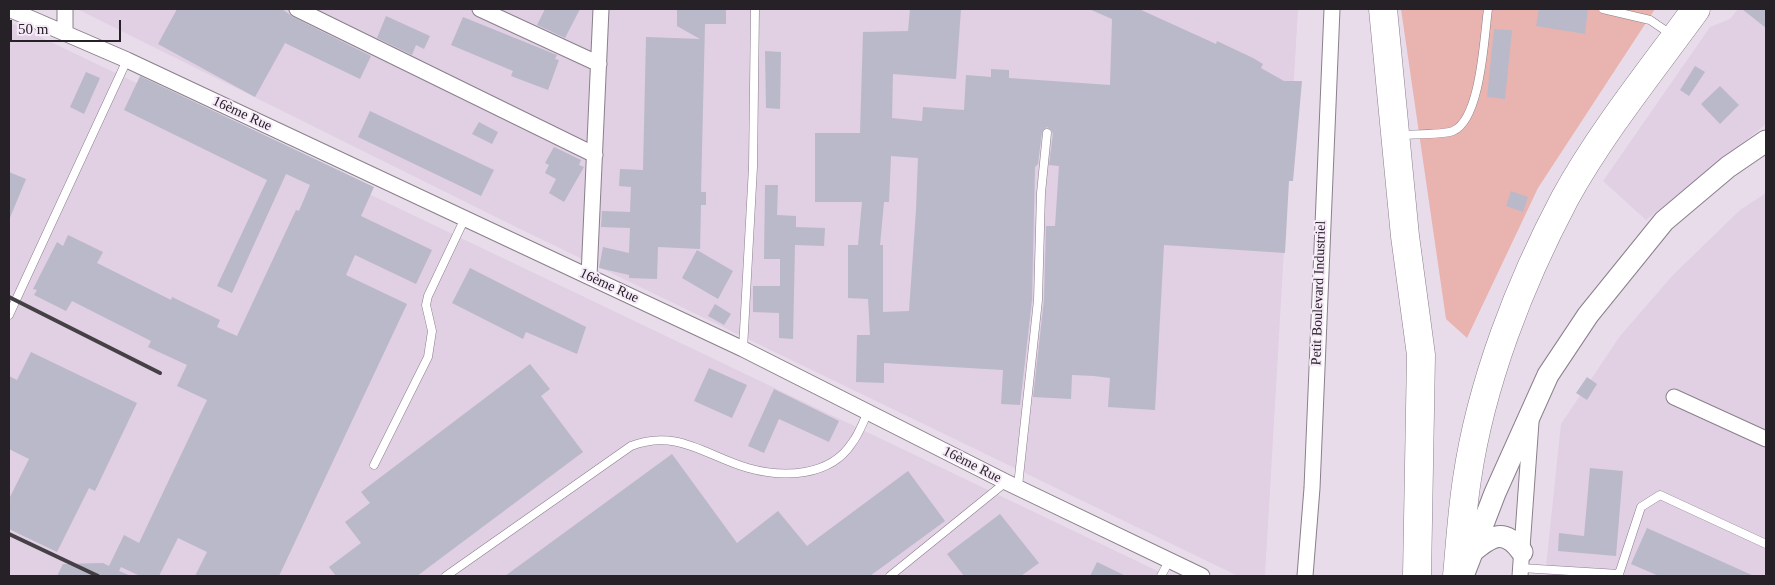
<!DOCTYPE html>
<meta charset="utf-8">
<style>
body{margin:0}
#map{position:relative;width:1775px;height:585px;overflow:hidden;background:#e9dcea;font-family:"Times New Roman",serif}
canvas{display:block}
.frame{position:absolute;inset:0;border:10px solid #252126;pointer-events:none}
.scale{position:absolute;left:10px;top:20px;width:111px;height:22px;box-sizing:border-box;border:2px solid #252126;border-top:0;padding-left:6px;font-size:15px;line-height:18px;white-space:nowrap;color:#252126;-webkit-text-stroke:4px #f6e9f8;paint-order:stroke}
</style>
<div id="map">
<canvas width="1775" height="585"></canvas>
<div class="frame"></div>
<div class="scale">50 m</div>
</div>
<script>
const ctx = document.querySelector('canvas').getContext('2d');
ctx.lineJoin = 'round';
function paint(path, color) { ctx.fillStyle = color; ctx.fill(path, 'evenodd'); }
function stroke(path, color, width, dash) { ctx.strokeStyle = color; ctx.lineWidth = width; ctx.lineCap = dash ? 'butt' : 'round'; ctx.setLineDash(dash || []); ctx.stroke(path); }
function write(font, color, halo, rows, align = 'center') {
  ctx.font = font + ' "Times New Roman",serif'; ctx.lineWidth = 4; ctx.setLineDash([]); ctx.textBaseline = 'middle'; ctx.strokeStyle = halo; ctx.fillStyle = color; for (const [text, x, y, turn = 0] of rows) {
    ctx.save(); ctx.translate(x, y); ctx.rotate((+turn || 0) * Math.PI / 180); ctx.textAlign = isNaN(turn) ? turn : align; if (halo) ctx.strokeText(text, 0, 0); ctx.fillText(text, 0, 0); ctx.restore();
  }
}
const built = new Path2D(`
 M77,9H1298L1265,576H1238L516,227Z
 M1738,9H1766V124L1646,220L1603,181L1710,27L1730,19Z
 M9,22L1168,576H9Z
 M1766,193V576H1545L1561,424L1620,336L1673,275L1740,210Z`);
const green = new Path2D(`
 M1401,9H1655L1538,188L1467,338L1446,319Z`);
const building = new Path2D(`
 M177,9H282L293,17L371,56L360,79L285,43L255,97L158,44Z
 M545,9H580L565,38L537,25Z
 M677,9H726V24H705L701,192H706V205H701L700,249L658,247L657,279L629,278V275L599,268L603,247L629,253L630,228L601,227L602,211L630,212L631,187L619,186L620,169L643,170L646,37L700,39L677,26Z
 M910,9H961L956,79L893,74L892,118L922,121L923,107L964,110L966,75L991,77V69L1009,70V78L1110,85L1112,19L1089,9H1139L1216,44L1217,41L1253,58L1263,64L1261,68L1284,81H1302L1293,181H1289L1285,253L1164,245L1155,410L1108,407L1110,378L1094,376L1072,375L1071,399L1033,397L1044,300L1046,226H1055L1059,166L1049,165L1053,133L1047,127L1042,132L1038,164L1035,167L1032,300L1020,405L1001,404L1003,370L884,363V383L856,382L857,335H870L868,299L848,298V245H858L862,202H815V133H860L863,32L908,31ZM891,156L918,158L916,210L909,311L883,312V245H880L884,202H889Z
 M1539,9H1588L1585,34L1536,26Z
 M1742,9H1766V28Z
 M386,16L430,36L424,49L416,45L412,55L377,38Z
 M463,17L557,55L555,59L559,60L548,90L511,76L513,71L451,45Z
 M1494,29L1512,30L1505,99L1487,97Z
 M765,51L781,52L780,109L766,108Z
 M1695,66L1705,72L1689,96L1680,90Z
 M86,72L100,78L84,114L70,107Z
 M140,76L374,187L361,216L432,250L416,284L355,255L346,275L407,304L279,576H195L207,552L178,538L159,576H140L121,567L119,571L131,576H57L63,564L103,563L109,566L124,535L139,543L207,400L177,386L187,365L148,347L151,341L72,301L66,311L34,295L37,290L33,289L57,242L63,246L68,235L103,252L97,263L171,300L172,297L220,320L217,327L237,336L296,210L299,211L310,185L286,174L232,293L217,286L267,180L124,110Z
 M1720,86L1739,105L1720,124L1701,104Z
 M370,111L494,170L481,196L358,137Z
 M479,122L498,132L492,144L472,134Z
 M554,147L581,160L579,165L584,167L564,202L549,193L556,179L545,173L549,165L545,163Z
 M9,172L26,179L9,220Z
 M765,185H778L777,215L796,216V227L825,228L824,246L795,245L793,339L779,338V313L753,312V286H780V259H764Z
 M1511,191L1528,197L1523,212L1506,206Z
 M697,250L733,271L718,299L682,278Z
 M470,268L586,327L577,354L526,332L523,339L452,303Z
 M715,304L731,314L724,325L708,316Z
 M31,352L137,403L95,491L89,488L57,552L9,529V499L29,459L9,449V376L17,380Z
 M530,364L550,389L541,396L583,452L417,576H336L329,567L361,543L345,522L370,503L361,492Z
 M709,368L747,385L732,418L694,401Z
 M1587,377L1597,384L1587,400L1576,393Z
 M774,389L839,421L829,442L779,419L764,453L748,446Z
 M672,454L737,543L778,511L807,546L908,471L945,521L870,576H505Z
 M1590,468L1623,471L1616,556L1558,551L1559,533L1584,536Z
 M1000,514L1039,563L1021,576H964L947,554Z
 M1647,528L1754,576H1659L1631,564Z
 M1097,562L1126,576H1090Z`);
const lane = new Path2D(`
 M1603,9L1650,20L1672,35
 M1399,135C1410,134 1444,135 1453,131C1481,119 1484,37 1488,9
 M9,315L127,60
 M743,349L753,167L755,9
 M374,465L428,357L432,331L426,305L428,296L465,218
 M1018,486L1038,300L1041,193L1047,133
 M1521,568L1619,574V576
 M1619,574L1641,507L1660,495L1766,544
 M446,576L631,446C677,428 706,456 748,468C783,478 830,477 852,443C859,434 863,422 868,412
 M890,576L1006,482
 M1161,576L1169,561`);
const street = new Path2D(`
 M9,9L127,60L743,349L1006,482L1202,576
 M297,9L595,155
 M480,9L599,64
 M65,33V9
 M589,276L601,9
 M1674,397L1766,439
 M1305,576L1312,488L1332,9
 M1520,576L1531,422`);
const secondary = new Path2D(`
 M1472,552C1492,535 1505,528 1522,552
 M1463,576L1495,493L1548,375L1588,315L1664,221L1728,167L1766,141`);
const highway = new Path2D(`
 M1383,9L1405,236L1421,355L1417,576
 M1457,576C1460,544 1462,511 1467,479C1481,383 1520,283 1565,198C1602,131 1651,71 1696,9`);
const rail = new Path2D(`
 M9,297L160,373
 M9,534L98,576`);
const streetNames = [
 ["16ème Rue",242,114,25],
 ["16ème Rue",609,286,25],
 ["Petit Boulevard Industriel",1319,293,-88],
 ["16ème Rue",972,465,27]
];
paint(built, '#e1cfe3');
paint(green, '#e9b4af');
paint(building, '#bab9c9');
stroke(lane, '#8a7f8c', 9);
stroke(street, '#8a7f8c', 17);
stroke(secondary, '#8a7f8c', 23);
stroke(highway, '#8a7f8c', 29);
stroke(lane, '#fff', 8);
stroke(street, '#fff', 15);
stroke(secondary, '#fff', 21);
stroke(highway, '#fff', 28);
stroke(rail, '#453f46', 4);
write('14px', '#252126', '#f6e9f8', streetNames);
</script>
